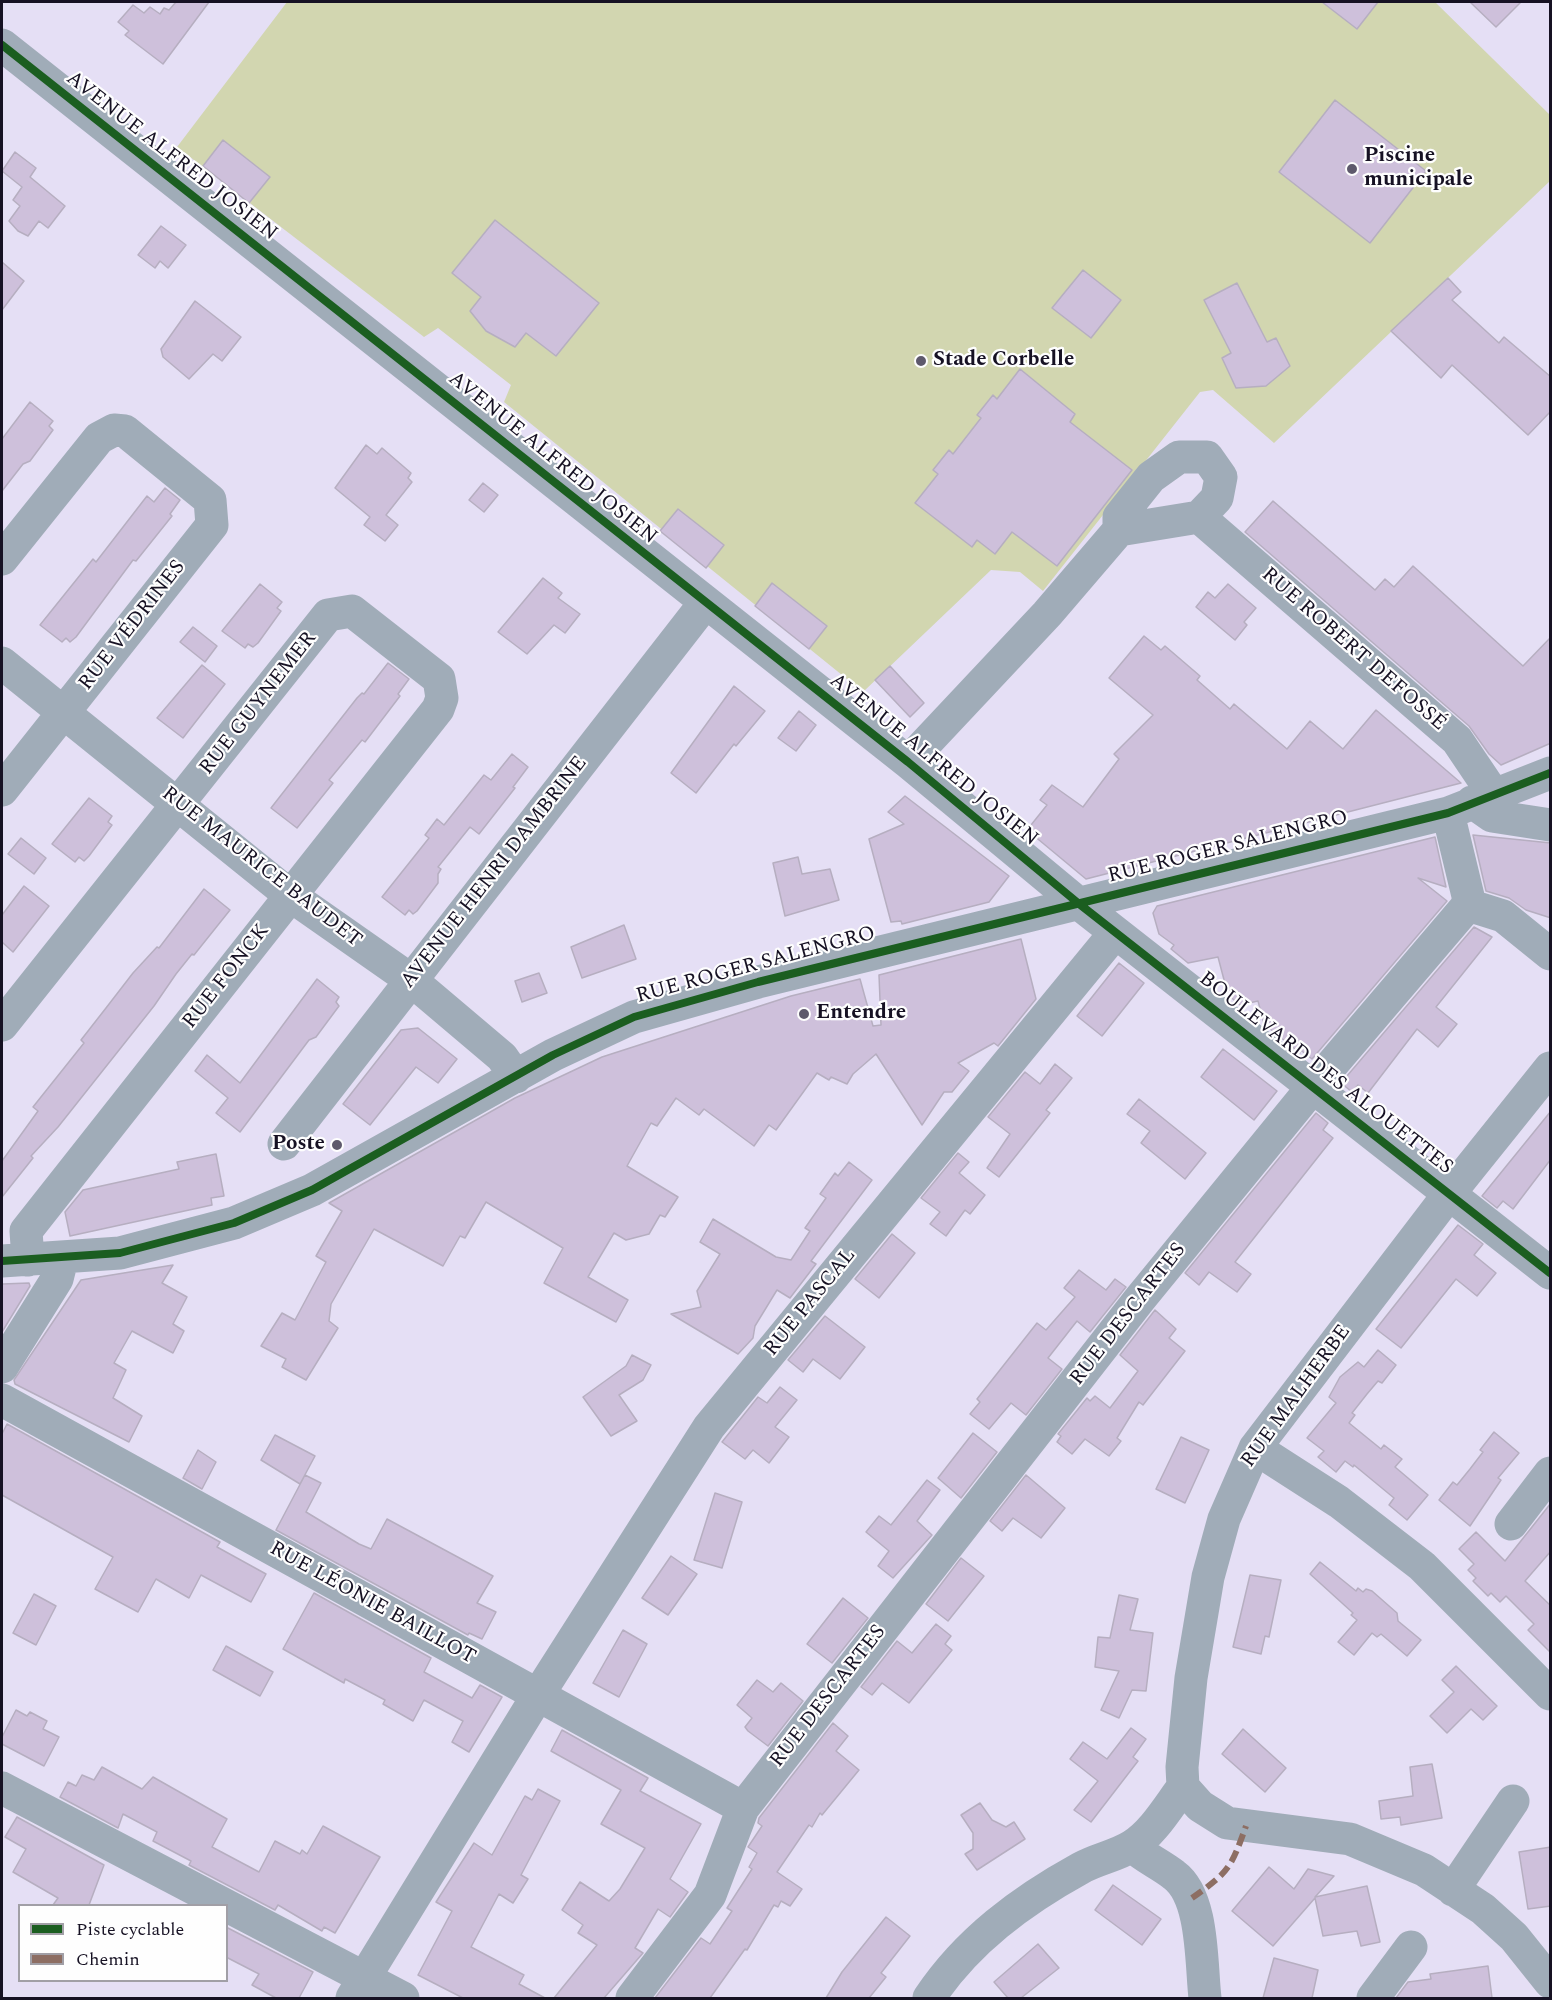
<!DOCTYPE html>
<meta charset="utf-8">
<style>
body{margin:0}
#map{position:relative;width:1552px;height:2000px;overflow:hidden;background:#e5dff5;font-family:Spectral,serif}
canvas{display:block}
.frame{position:absolute;inset:0;border:3px solid #161123;pointer-events:none}
.legend{position:absolute;left:18px;top:1904px;width:210px;height:78px;box-sizing:border-box;background:#fefefe;border:2px solid #a19fa6;margin:0;padding:8px 10px;list-style:none;font-size:18px;color:#161123}
.legend li{display:flex;align-items:center;gap:12px;height:30px}
.legend b{width:30px;border:2px solid #a19fa6}
</style>
<div id="map">
<canvas width="1552" height="2000"></canvas>
<div class="frame"></div>
<ul class="legend">
<li><b style="height:8px;background:#1b5e20"></b>Piste cyclable</li>
<li><b style="height:8px;background:#8d6e63"></b>Chemin</li>
</ul>
</div>
<script>
const ctx = document.querySelector('canvas').getContext('2d');
ctx.lineJoin = 'round';
function paint(path, color) { ctx.fillStyle = color; ctx.fill(path, 'evenodd'); }
function stroke(path, color, width, dash) { ctx.strokeStyle = color; ctx.lineWidth = width; ctx.lineCap = dash ? 'butt' : 'round'; ctx.setLineDash(dash || []); ctx.stroke(path); }
function write(font, color, halo, rows, align = 'center') {
  ctx.font = font + ' Spectral,serif'; ctx.lineWidth = 4.5; ctx.setLineDash([]); ctx.textBaseline = 'middle'; ctx.strokeStyle = halo; ctx.fillStyle = color; for (const [text, x, y, turn = 0] of rows) {
    ctx.save(); ctx.translate(x, y); ctx.rotate((+turn || 0) * Math.PI / 180); ctx.textAlign = isNaN(turn) ? turn : align; if (halo) ctx.strokeText(text, 0, 0); ctx.fillText(text, 0, 0); ctx.restore();
  }
}
const green = new Path2D(`
 M287,2H1435L1550,115V181L1274,443L1213,390L1200,392L1043,591L1020,572L991,570L863,692L504,402L511,385L438,328L424,337L177,147Z`);
const building = new Path2D(`
 M176,2H209L163,64L125,35L129,31L118,22L133,5L144,13L150,7L160,14L164,8L169,10Z
 M1322,2H1378L1357,29Z
 M1470,2H1521L1496,27Z
 M1335,100L1426,171L1370,243L1279,172Z
 M223,140L270,177L249,203L203,166Z
 M15,152L36,168L30,177L65,206L48,228L39,221L28,236L18,231L9,221L20,206L13,200L22,187L2,171Z
 M495,220L599,303L556,356L526,333L515,347L486,331L470,311L481,297L452,273Z
 M161,226L186,245L168,268L160,261L155,268L138,255Z
 M2,262L24,281L2,310Z
 M1083,270L1121,300L1091,338L1052,308Z
 M1448,278L1461,292L1452,300L1499,343L1504,337L1551,377V411L1528,435L1452,365L1441,378L1391,331Z
 M1237,283L1267,342L1276,338L1290,366L1266,386L1236,388L1222,358L1231,353L1204,300Z
 M195,301L241,337L222,361L213,354L189,379L163,357L161,349Z
 M1020,369L1075,414L1070,422L1132,470L1057,566L1012,532L995,554L977,540L972,547L915,503L938,474L933,470L949,450L953,454L981,418L977,415L993,395L997,399Z
 M30,402L53,421L49,426L53,430L30,461L23,464L2,491V439Z
 M366,445L377,454L382,448L411,473L408,478L412,482L386,515L398,525L385,541L364,525L370,517L335,488Z
 M483,483L498,495L484,512L469,500Z
 M165,488L180,500L170,514L172,516L136,561L133,560L76,637L70,642L66,638L62,642L40,625L93,559L96,562L147,496L154,502Z
 M1273,501L1375,590L1385,579L1394,587L1413,566L1523,666L1551,637V743L1501,765L1489,754L1469,726L1245,532Z
 M678,509L724,545L706,568L660,531Z
 M543,578L562,593L558,598L580,614L565,633L554,625L527,654L498,632Z
 M772,583L827,626L809,649L755,606Z
 M260,584L282,602L277,608L281,611L258,643L253,647L248,644L245,648L222,631Z
 M1228,584L1256,608L1244,622L1247,625L1235,640L1196,607L1208,592L1215,598Z
 M193,627L217,646L205,662L180,642Z
 M1144,636L1161,650L1165,646L1200,676L1197,680L1230,709L1234,704L1287,749L1310,721L1343,749L1376,710L1461,783L1086,879L1027,830L1047,805L1040,800L1052,785L1083,807L1119,759L1114,754L1153,715L1109,678Z
 M388,663L409,679L398,694L400,696L365,742L362,740L329,780L333,783L297,828L271,808L357,698L362,693L364,694Z
 M202,665L225,684L183,738L157,718Z
 M890,666L924,703L910,717L875,680Z
 M734,686L765,711L736,746L734,744L696,793L671,773Z
 M799,711L816,725L796,751L778,738Z
 M512,754L528,767L513,787L515,788L479,834L470,827L438,867L441,869L438,874V883L417,911L413,914L409,910L405,915L382,897L429,838L425,835L437,819L444,825L484,775L491,780Z
 M905,796L1009,876L989,902L902,924L901,921L891,922L869,839L904,824L888,812Z
 M89,798L112,816L108,822L112,825L89,856L84,861L79,857L75,862L52,844Z
 M1473,835L1551,843V918L1526,910L1509,898L1486,891Z
 M1435,837L1446,887L1418,878L1447,901L1312,1059L1298,1048L1300,1053L1264,1024L1258,1001L1240,1005L1228,995L1218,957L1188,963L1171,949L1174,945L1159,934L1153,913L1157,906Z
 M21,838L46,858L34,874L8,854Z
 M798,857L802,874L830,869L839,900L785,916L773,863Z
 M24,886L49,906L13,952L2,942V915Z
 M204,889L230,910L194,955L192,954L176,974L154,1006L58,1127L31,1156L33,1158L2,1197V1161L38,1111L33,1107L84,1043L81,1040L106,1008L133,973L157,947L159,948Z
 M624,925L636,959L582,978L571,947Z
 M1474,927L1492,937L1436,1007L1457,1024L1438,1047L1417,1029L1368,1093L1358,1085L1352,1092L1341,1083Z
 M1021,939L1036,999L998,1046L994,1043L958,1063L969,1071L952,1092H944L922,1125L876,1054L853,1074L847,1084L831,1077L829,1080L817,1073L776,1130L769,1125L754,1146L704,1109L699,1115L676,1098L657,1126L651,1123L627,1166L678,1197L665,1217L660,1215L649,1234L626,1240L614,1233L588,1277L628,1300L616,1322L544,1283L563,1248L486,1202L465,1238L460,1236L443,1266L374,1229L331,1304L329,1321L338,1328L306,1380L282,1367L286,1359L261,1346L282,1313L295,1320L326,1262L316,1256L342,1211L329,1203L515,1098L602,1057L791,996L860,979L873,1026L881,1025L879,975Z
 M1119,963L1144,983L1102,1036L1077,1016Z
 M539,973L547,993L522,1002L515,981Z
 M317,979L339,997L336,1002L339,1006L316,1037L309,1040L240,1132L216,1113L228,1098L195,1071L207,1055L240,1083Z
 M418,1028L457,1059L438,1083L416,1067L370,1125L343,1104L401,1030Z
 M1223,1049L1277,1091L1254,1120L1201,1077Z
 M1055,1064L1072,1078L1046,1110L1050,1113L999,1177L987,1168L1010,1134L988,1117L1025,1072L1040,1084Z
 M1139,1099L1206,1153L1185,1179L1141,1143L1150,1131L1127,1114Z
 M1551,1111V1159L1513,1209L1503,1201L1497,1208L1482,1196Z
 M1316,1113L1328,1123L1323,1130L1333,1138L1235,1262L1251,1274L1237,1292L1209,1272L1199,1285L1185,1273Z
 M958,1153L969,1162L959,1173L985,1195L970,1214L965,1210L946,1236L930,1224L940,1212L921,1198Z
 M216,1154L224,1196L211,1198L212,1205L70,1236L65,1212L83,1190L179,1169L177,1162Z
 M849,1162L872,1180L811,1261L816,1264L790,1298L777,1290L755,1326L753,1338L738,1354L671,1314L701,1307L697,1291L720,1254L700,1242L713,1219L776,1257L791,1260L810,1231L805,1228L826,1198L820,1194L835,1173L838,1176Z
 M1458,1225L1483,1244L1474,1255L1496,1273L1477,1296L1456,1279L1401,1348L1376,1329Z
 M892,1234L915,1253L879,1298L855,1279Z
 M173,1265L162,1283L187,1297L173,1324L184,1331L173,1353L132,1331L114,1363L126,1370L113,1398L142,1416L129,1442L15,1384L14,1380L81,1280Z
 M1079,1270L1106,1290L1115,1279L1126,1287L1090,1332L1077,1321L1048,1358L1062,1369L1026,1415L1011,1403L989,1429L970,1414L980,1402L977,1399L1037,1323L1046,1330L1075,1297L1064,1288Z
 M29,1283L30,1286L2,1332V1284Z
 M1155,1310L1176,1329L1169,1338L1185,1351L1143,1405L1139,1402L1117,1438L1121,1441L1109,1456L1085,1439L1072,1454L1057,1442L1061,1436L1058,1434L1087,1398L1090,1401L1095,1396L1110,1408L1138,1371L1120,1355Z
 M825,1316L865,1347L840,1379L813,1359L803,1372L788,1360Z
 M1378,1350L1396,1365L1382,1383L1378,1381L1367,1394L1352,1413L1355,1415L1349,1423L1381,1449L1384,1445L1402,1459L1395,1467L1428,1495L1407,1520L1389,1505L1394,1498L1354,1465L1353,1467L1345,1461L1336,1472L1318,1457L1324,1451L1307,1438L1336,1403L1329,1397L1340,1377L1358,1362L1364,1367Z
 M632,1355L651,1365L643,1380L619,1395L637,1421L611,1436L583,1397L626,1366Z
 M780,1387L797,1400L775,1427L789,1437L769,1463L753,1450L745,1459L722,1442L758,1397L767,1403Z
 M7,1424L220,1542L217,1547L266,1574L251,1602L201,1575L189,1598L156,1579L138,1612L95,1589L113,1557L2,1495V1434Z
 M1494,1432L1519,1453L1498,1478L1501,1480L1470,1526L1439,1500L1453,1482L1457,1485L1470,1469L1483,1452L1480,1450Z
 M973,1433L997,1452L961,1498L938,1478Z
 M275,1435L315,1456L300,1484L261,1460Z
 M1181,1437L1209,1450L1185,1503L1156,1489Z
 M198,1450L216,1462L202,1489L183,1478Z
 M305,1475L321,1483L306,1512L359,1544L371,1549L387,1519L493,1576L477,1603L496,1612L482,1639L469,1633L468,1635L276,1530Z
 M1026,1475L1065,1508L1041,1538L1013,1518L1002,1531L990,1521Z
 M927,1480L940,1490L917,1521L932,1535L893,1578L878,1566L889,1551L866,1532L879,1516L891,1525Z
 M715,1493L742,1502L722,1568L694,1560Z
 M1551,1503V1551L1525,1581L1551,1606V1653L1528,1630L1534,1624L1506,1596L1500,1602L1491,1593L1488,1596L1473,1581L1476,1578L1468,1570L1474,1564L1459,1549L1476,1532L1505,1561Z
 M671,1556L697,1574L668,1615L642,1598Z
 M961,1558L984,1576L948,1621L926,1604Z
 M1320,1562L1356,1591L1358,1588L1363,1592L1366,1589L1372,1591L1397,1613L1398,1621L1421,1640L1407,1656L1381,1634L1377,1637L1372,1633L1354,1655L1338,1642L1357,1620L1351,1615L1353,1613L1310,1574Z
 M1250,1575L1281,1580L1269,1637L1265,1636L1261,1654L1233,1647Z
 M314,1593L431,1658L424,1672L472,1698L480,1685L502,1697L469,1752L452,1742L463,1721L424,1700L413,1721L383,1704L385,1700L345,1679L344,1683L283,1649Z
 M34,1594L56,1606L36,1645L13,1633Z
 M1119,1595L1138,1599L1130,1630L1153,1633L1146,1691L1132,1690L1119,1718L1101,1710L1119,1671L1095,1667L1098,1637L1110,1638Z
 M843,1598L868,1618L832,1663L807,1644Z
 M936,1624L951,1636L945,1644L952,1650L909,1703L882,1683L872,1695L861,1687L897,1641L912,1653Z
 M623,1630L647,1644L619,1697L593,1683Z
 M226,1646L273,1672L260,1696L213,1670Z
 M1456,1666L1497,1706L1483,1720L1471,1709L1447,1733L1430,1716L1454,1692L1442,1680Z
 M757,1680L773,1692L781,1683L803,1701L768,1746L748,1731L745,1727L752,1718L737,1705Z
 M16,1710L27,1716L30,1712L47,1721L43,1729L59,1737L44,1766L2,1744V1737Z
 M833,1723L848,1736L836,1751L859,1770L822,1815L820,1813L812,1827L809,1825L777,1872L802,1889L790,1906L781,1901L778,1907L774,1905L747,1950L745,1949L710,1998H655L701,1938L710,1944L732,1911L727,1908L752,1869L749,1867L757,1853L748,1847L762,1826L758,1823L759,1818Z
 M1131,1728L1146,1739L1133,1757L1138,1761L1091,1822L1074,1810L1098,1781L1070,1759L1083,1742L1107,1759Z
 M1243,1729L1286,1768L1265,1792L1222,1754Z
 M562,1730L648,1778L640,1791L701,1824L670,1879L688,1892L670,1917L658,1909L635,1948L643,1953L604,1998H554L597,1945L578,1933L583,1925L562,1910L580,1882L609,1901L620,1889L645,1848L601,1824L621,1790L551,1751Z
 M1432,1764L1442,1818L1401,1825L1400,1817L1381,1819L1379,1801L1413,1796L1410,1767Z
 M102,1767L142,1789L153,1777L227,1819L212,1847L259,1872L275,1841L300,1854L302,1850L307,1854L323,1826L380,1857L335,1933L324,1927L322,1931L278,1905L275,1910L189,1865L191,1861L153,1841L157,1832L123,1814L118,1828L60,1797L68,1782L76,1786L82,1775L94,1780Z
 M538,1789L560,1801L521,1875L528,1879L513,1903L499,1894L471,1947L524,1975L519,1984L545,1998H463L418,1975L452,1911L436,1902L474,1843L492,1855L525,1796L532,1800Z
 M980,1803L992,1820L1006,1827L1014,1822L1025,1839L977,1870L965,1854L973,1849V1833L961,1815Z
 M17,1817L104,1865L89,1905H53L58,1898L13,1872L26,1849L5,1837Z
 M1551,1847V1906L1528,1909L1519,1852Z
 M1269,1867L1294,1889L1308,1869L1334,1876L1315,1897L1367,1886L1380,1942L1361,1946L1357,1931L1323,1936L1315,1898L1273,1946L1232,1911Z
 M1113,1885L1161,1919L1142,1945L1095,1910Z
 M886,1917L910,1936L881,1973L886,1977L869,1998H826L842,1972Z
 M226,1927L313,1972L299,1998H276L252,1985L259,1974L226,1957Z
 M1038,1944L1059,1968L1021,1998H1008L994,1982Z
 M1274,1958L1318,1970L1312,1998H1263Z
 M1488,1966L1492,1998H1396L1408,1982L1431,1979L1430,1974Z`);
const minor = new Path2D(`
 M2,45L908,762L1078,903L1550,1273
 M1199,517L1457,740L1494,795
 M2,559L99,438L114,430L125,431L210,500L212,525L2,790
 M2,663L291,896L411,980L502,1057L516,1077
 M908,762L1047,614L1119,530L1199,517L1217,498L1221,477L1207,457H1179L1151,477L1119,517V530
 M1472,802L1492,816L1550,825
 M1468,905L1503,916L1550,954
 M2,1025L328,615L352,611L439,679L442,698L438,709L26,1231L28,1260
 M284,1144L705,603
 M2,1261L120,1253L234,1223L312,1190L553,1055L634,1017L758,982L1448,813L1550,773
 M2,1367L57,1279L62,1259
 M2,1400L743,1808
 M1255,1448L1339,1502L1422,1566L1550,1694
 M1511,1524L1550,1473
 M1183,1787L1182,1767L1191,1678L1208,1577L1224,1519L1255,1448L1449,1194L1550,1068
 M2,1788L403,1998
 M1132,1846C1145,1858 1160,1864 1174,1875C1204,1897 1201,1964 1205,1998
 M1453,1890L1513,1801
 M352,1998L538,1695L709,1427L1115,933
 M632,1998L710,1895L743,1808L1139,1300L1312,1088L1468,905V896L1448,813
 M929,1998C967,1941 1021,1901 1081,1868C1097,1859 1116,1856 1132,1846C1153,1833 1168,1807 1183,1787L1200,1806L1227,1823L1350,1839L1424,1870L1483,1909L1514,1937L1550,1982
 M1373,1998L1411,1947`);
const quiet = new Path2D(`
 M1192,1898C1229,1872 1231,1868 1246,1826`);
const cycleway = new Path2D(`
 M2,45L908,762L1078,903L1550,1273
 M2,1261L120,1253L234,1223L312,1190L553,1055L634,1017L758,982L1448,813L1550,773`);
const markers = [
 [1352,169,6,"#5e596c"],
 [921,361,6,"#5e596c"],
 [804,1014,6,"#5e596c"],
 [337,1145,6,"#5e596c"]
];
const streetNames = [
 ["AVENUE ALFRED JOSIEN",171,157,38],
 ["AVENUE ALFRED JOSIEN",552,459,39],
 ["RUE VÉDRINES",133,626,-52],
 ["RUE ROBERT DEFOSSÉ",1353,650,41],
 ["RUE GUYNEMER",259,704,-52],
 ["AVENUE ALFRED JOSIEN",933,761,39],
 ["RUE ROGER SALENGRO",1228,848,-14],
 ["RUE MAURICE BAUDET",261,868,38],
 ["AVENUE HENRI DAMBRINE",495,873,-52],
 ["RUE ROGER SALENGRO",756,966,-15],
 ["RUE FONCK",227,977,-52],
 ["BOULEVARD DES ALOUETTES",1325,1074,38],
 ["RUE PASCAL",811,1303,-51],
 ["RUE DESCARTES",1129,1315,-52],
 ["RUE MALHERBE",1297,1397,-54],
 ["RUE LÉONIE BAILLOT",372,1604,29],
 ["RUE DESCARTES",829,1697,-52]
];
const poiNames = [
 ["Piscine",1364,157],
 ["municipale",1364,181],
 ["Stade Corbelle",933,361],
 ["Entendre",816,1014],
 ["Poste",325,1145,"right"]
];
paint(green, '#d2d6b0');
paint(building, '#cec0db');
stroke(building, '#b6aec0', 1.5);
stroke(minor, '#a0acb8', 33);
stroke(quiet, '#8d6e63', 6, [12, 6]);
stroke(cycleway, '#1b5e20', 8);
for (const [x, y, r, color] of markers) { const dot = new Path2D(); dot.arc(x, y, r, 0, 2 * Math.PI); ctx.fillStyle = color; ctx.fill(dot); stroke(dot, '#fefefe', 2); }
write('21px', '#161123', '#fefefe', streetNames);
write('bold 21px', '#161123', '#fefefe', poiNames, 'left');
</script>
